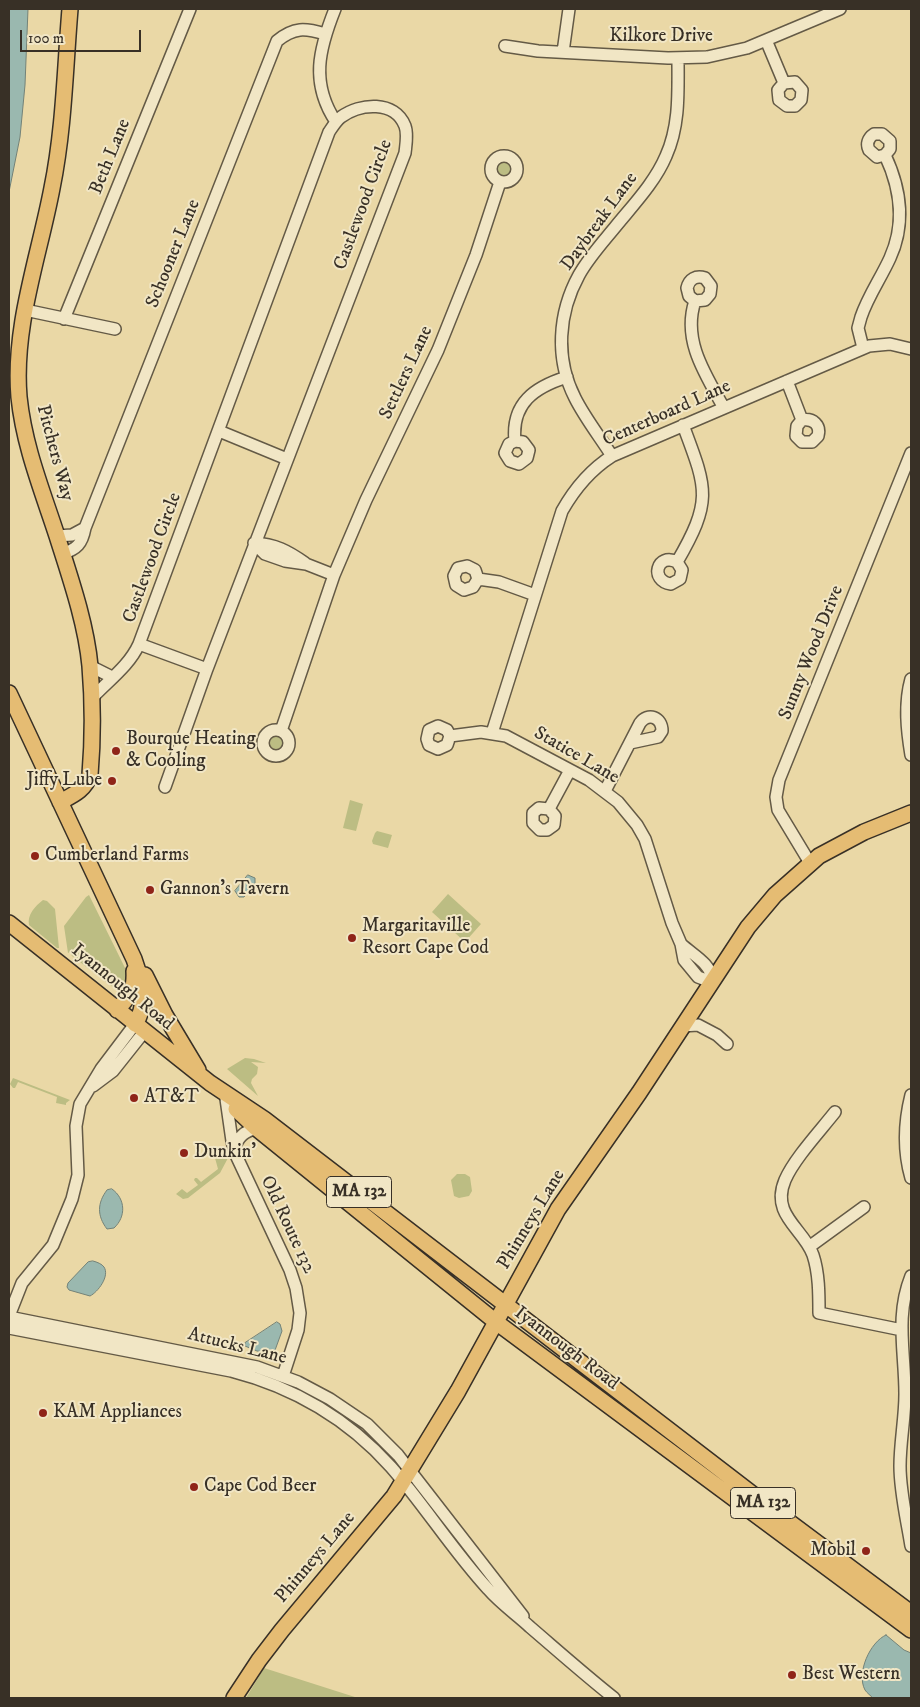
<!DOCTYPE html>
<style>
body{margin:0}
#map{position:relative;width:920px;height:1707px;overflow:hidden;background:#ead8a6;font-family:"IM FELL DW Pica",serif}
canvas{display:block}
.frame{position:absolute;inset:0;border:10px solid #383026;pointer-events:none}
.scale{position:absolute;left:20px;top:30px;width:121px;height:22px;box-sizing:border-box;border:2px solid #383026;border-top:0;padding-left:6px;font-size:15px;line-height:18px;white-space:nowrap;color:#383026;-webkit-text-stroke:4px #f1e6c5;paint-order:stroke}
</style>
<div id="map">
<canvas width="920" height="1707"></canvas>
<div class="frame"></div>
<div class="scale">100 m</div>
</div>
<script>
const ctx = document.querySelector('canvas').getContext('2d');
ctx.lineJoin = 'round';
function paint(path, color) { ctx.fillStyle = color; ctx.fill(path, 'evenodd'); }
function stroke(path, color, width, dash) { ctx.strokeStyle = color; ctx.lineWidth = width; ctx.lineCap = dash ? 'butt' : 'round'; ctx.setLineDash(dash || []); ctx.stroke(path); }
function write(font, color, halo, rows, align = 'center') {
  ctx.font = font + ' "IM FELL DW Pica",serif'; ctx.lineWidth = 4; ctx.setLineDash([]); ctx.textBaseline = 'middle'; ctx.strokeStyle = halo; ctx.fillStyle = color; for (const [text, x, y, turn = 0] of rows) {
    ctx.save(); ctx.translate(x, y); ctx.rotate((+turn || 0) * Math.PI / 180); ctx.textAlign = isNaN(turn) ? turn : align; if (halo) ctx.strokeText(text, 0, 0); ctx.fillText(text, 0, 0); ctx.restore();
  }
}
const green = new Path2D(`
 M495 169a9 9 0 1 1 18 0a9 9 0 1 1-18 0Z
 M267 743a9 9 0 1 1 18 0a9 9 0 1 1-18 0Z
 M350,800L363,804L356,831L343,828Z
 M377,831L392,835L388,848L373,844L372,841L375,833Z
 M448,894L481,924L465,942L432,912Z
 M89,895L128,974L129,979L123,992L118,991L72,956L70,952L68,953L64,926L86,897Z
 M43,900L47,901L55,909L59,948H57L29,925C27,915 35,906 43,900Z
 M245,1058L254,1059L266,1063L251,1062L258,1067L257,1074L252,1079L251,1083L258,1096L227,1069Z
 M13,1078L70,1100L66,1103V1105L56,1103L57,1097L18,1082L15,1088H13L10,1084Z
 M226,1149L228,1158L220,1173L188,1198L183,1199L176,1194L182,1189L187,1193L198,1185L194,1180L195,1178H197L201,1182L218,1169L215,1158L222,1150Z
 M457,1174H465L470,1177L472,1191L469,1196L459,1198L454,1196L451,1180Z
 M264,1668L358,1698H246Z`);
const water = new Path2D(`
 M9,9H28L25,85L20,137L9,192Z
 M248,875L255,878V883L244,897H239L235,891Z
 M112,1189C126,1199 126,1217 114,1228L107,1229C97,1216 97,1203 107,1190Z
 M93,1261C97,1262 102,1264 104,1267C110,1276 98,1292 90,1296L69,1290L67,1287L68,1283L88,1262Z
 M277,1322L280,1324L282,1331L274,1353L257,1351L245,1346V1343Z
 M886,1635L904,1650L911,1653V1698H873C871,1696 867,1693 865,1690C856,1673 870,1642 886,1635Z`);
const minor = new Path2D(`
 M335,9C319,49 310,83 336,122
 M766,40L784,83L795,82L802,90L801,100L795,106H787L779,100L778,90L784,83
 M505,46L538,51L668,58L707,57L747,48L840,9
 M563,52L569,9
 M491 169a13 13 0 1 1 26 0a13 13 0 1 1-26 0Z
 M695,301L705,300L710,294L711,286L705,278C696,275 689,279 687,288L689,296L695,301C682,340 705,374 724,408
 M25,310L115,329
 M64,319L190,9
 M863,348L858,328L861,317C868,296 881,278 890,258C906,223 901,189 885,155L890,149V141L882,134H874C868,138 866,144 869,150L877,157L885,155
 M787,381L802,420L797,426L796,436L802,442H812L818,436C821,425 813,418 802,420
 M219,431L287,459
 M515,441L523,442L529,450L527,458L519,464L510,461L505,453L509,444L515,441C511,403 535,387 567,377
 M612,456C600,437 585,418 575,398C555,359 558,313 579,275C589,257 603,242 616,226C634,204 655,182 666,156C680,125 678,91 678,58
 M85,528L277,41C294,27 305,28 325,34
 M57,536L72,535L85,528C82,544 77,549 62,554
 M254,543L265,554L285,561L306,564L334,575
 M254,543C275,544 288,551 305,563
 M677,562L682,570L680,579L671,584C649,581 657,552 677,562C713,500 707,489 683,425
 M478,579L473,587L464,590L456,585L454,576L458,568L467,566L475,570L478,579L499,582L535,595
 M139,644L207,669
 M90,666L112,677
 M911,679C904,704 907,731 911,755
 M92,698C109,680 129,666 139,644L329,132C333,126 336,121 341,117C360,103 395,100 405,126C408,134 406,144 405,153L207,669L165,787
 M263 743a13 13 0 1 1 26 0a13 13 0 1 1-26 0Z
 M281,731L334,575L366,500L438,350L476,255L500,182
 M492,733L562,511C575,488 590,470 612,456L869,346L890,344L911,349
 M450,736L447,745L438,749L429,745L427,739L429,730L438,726L447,730L450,736L481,732L506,736L589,780L618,802L637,825L645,839L672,923L681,944L684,960L698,977L706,980H713C709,962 694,956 681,944
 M605,791L640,723C648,712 662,717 662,731L658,737L630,743
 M549,809L555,816L554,825L547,830H540L533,823V813L539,808L549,809L570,770
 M810,863L778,810L776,797L779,780L911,453
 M682,1026L698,1025L717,1035L727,1044
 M93,1086L113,1071L144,1032
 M911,1095C904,1123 903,1150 911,1178
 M226,1099L232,1141L235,1153L290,1270L296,1288L300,1313L298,1330L283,1376
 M835,1112C820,1131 794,1159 785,1180C770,1215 804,1229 813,1255C819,1273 819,1294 819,1313L902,1330
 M234,1148C239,1136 244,1132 256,1128
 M809,1247L864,1207
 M911,1276C895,1316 905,1352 905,1394C905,1418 900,1442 900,1466C900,1493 907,1520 911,1546
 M9,1316L22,1283L53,1245L72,1199L78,1175L76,1126L80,1104L101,1069L135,1024
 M9,1317L257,1367L298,1382L330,1399L367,1424L398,1455L523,1616
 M9,1328L231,1371C293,1387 348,1419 391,1467C425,1506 453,1551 488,1589C501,1604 516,1614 530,1627C558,1651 585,1675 614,1698`);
const major = new Path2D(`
 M9,693L134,959C142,982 149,1002 135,1024
 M60,802C73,795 85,790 90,775C93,739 93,702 90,666C86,623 70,577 57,536C42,490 24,446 19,397C13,326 39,257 52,188C64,129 65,69 70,9
 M9,923L210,1083L264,1119L773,1510L911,1613
 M145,975L165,1015L198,1070
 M117,1010C130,995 135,991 134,971
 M236,1109L256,1128L496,1322L911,1630
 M234,1698L259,1660L282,1630L394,1496L458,1391L558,1209L639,1093L748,927L775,895L819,856L864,832L911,813`);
const markers = [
 [116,751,5,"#8f2418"],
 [112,781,5,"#8f2418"],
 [35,856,5,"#8f2418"],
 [150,890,5,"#8f2418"],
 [352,938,5,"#8f2418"],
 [134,1098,5,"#8f2418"],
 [184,1153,5,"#8f2418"],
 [43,1413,5,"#8f2418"],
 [194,1487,5,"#8f2418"],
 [866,1551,5,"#8f2418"],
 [792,1675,5,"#8f2418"]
];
const shields = [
 [359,1192,65],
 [763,1503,65]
];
const shieldNames = [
 ["MA 132",359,1192],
 ["MA 132",763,1503]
];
const streetNames = [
 ["Kilkore Drive",661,37],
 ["Beth Lane",111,157,-68],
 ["Castlewood Circle",364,205,-70],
 ["Daybreak Lane",600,222,-54],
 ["Schooner Lane",174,254,-68],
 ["Settlers Lane",407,373,-65],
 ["Centerboard Lane",667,414,-24],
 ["Pitchers Way",54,453,75],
 ["Castlewood Circle",153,558,-70],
 ["Sunny Wood Drive",812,653,-68],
 ["Statice Lane",576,756,30],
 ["Iyannough Road",122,988,39],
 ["Phinneys Lane",532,1220,-59],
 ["Old Route 132",287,1225,65],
 ["Attucks Lane",237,1347,14],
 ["Iyannough Road",566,1349,37],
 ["Phinneys Lane",316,1558,-50]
];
const poiNames = [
 ["Bourque Heating",126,740],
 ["& Cooling",126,762],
 ["Jiffy Lube",102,781,"right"],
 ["Cumberland Farms",45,856],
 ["Gannon's Tavern",160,890],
 ["Margaritaville",362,927],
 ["Resort Cape Cod",362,949],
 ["AT&T",144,1098],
 ["Dunkin'",194,1153],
 ["KAM Appliances",53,1413],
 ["Cape Cod Beer",204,1487],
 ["Mobil",856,1551,"right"],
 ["Best Western",802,1675]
];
paint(green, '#bcbd83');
paint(water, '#9ab8af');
stroke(water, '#738278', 1);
stroke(minor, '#645a46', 14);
stroke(major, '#383026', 18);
stroke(minor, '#f1e6c5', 11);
stroke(major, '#e5bc73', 15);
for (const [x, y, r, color] of markers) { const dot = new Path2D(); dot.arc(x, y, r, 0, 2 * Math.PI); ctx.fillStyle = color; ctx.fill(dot); stroke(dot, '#f1e6c5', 2); }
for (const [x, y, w] of shields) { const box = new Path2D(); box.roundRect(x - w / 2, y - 15.5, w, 31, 4); ctx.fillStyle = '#f1e6c5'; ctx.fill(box); stroke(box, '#383026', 1); }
write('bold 18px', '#383026', null, shieldNames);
write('19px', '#383026', '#f1e6c5', streetNames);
write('19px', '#383026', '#f1e6c5', poiNames, 'left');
</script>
